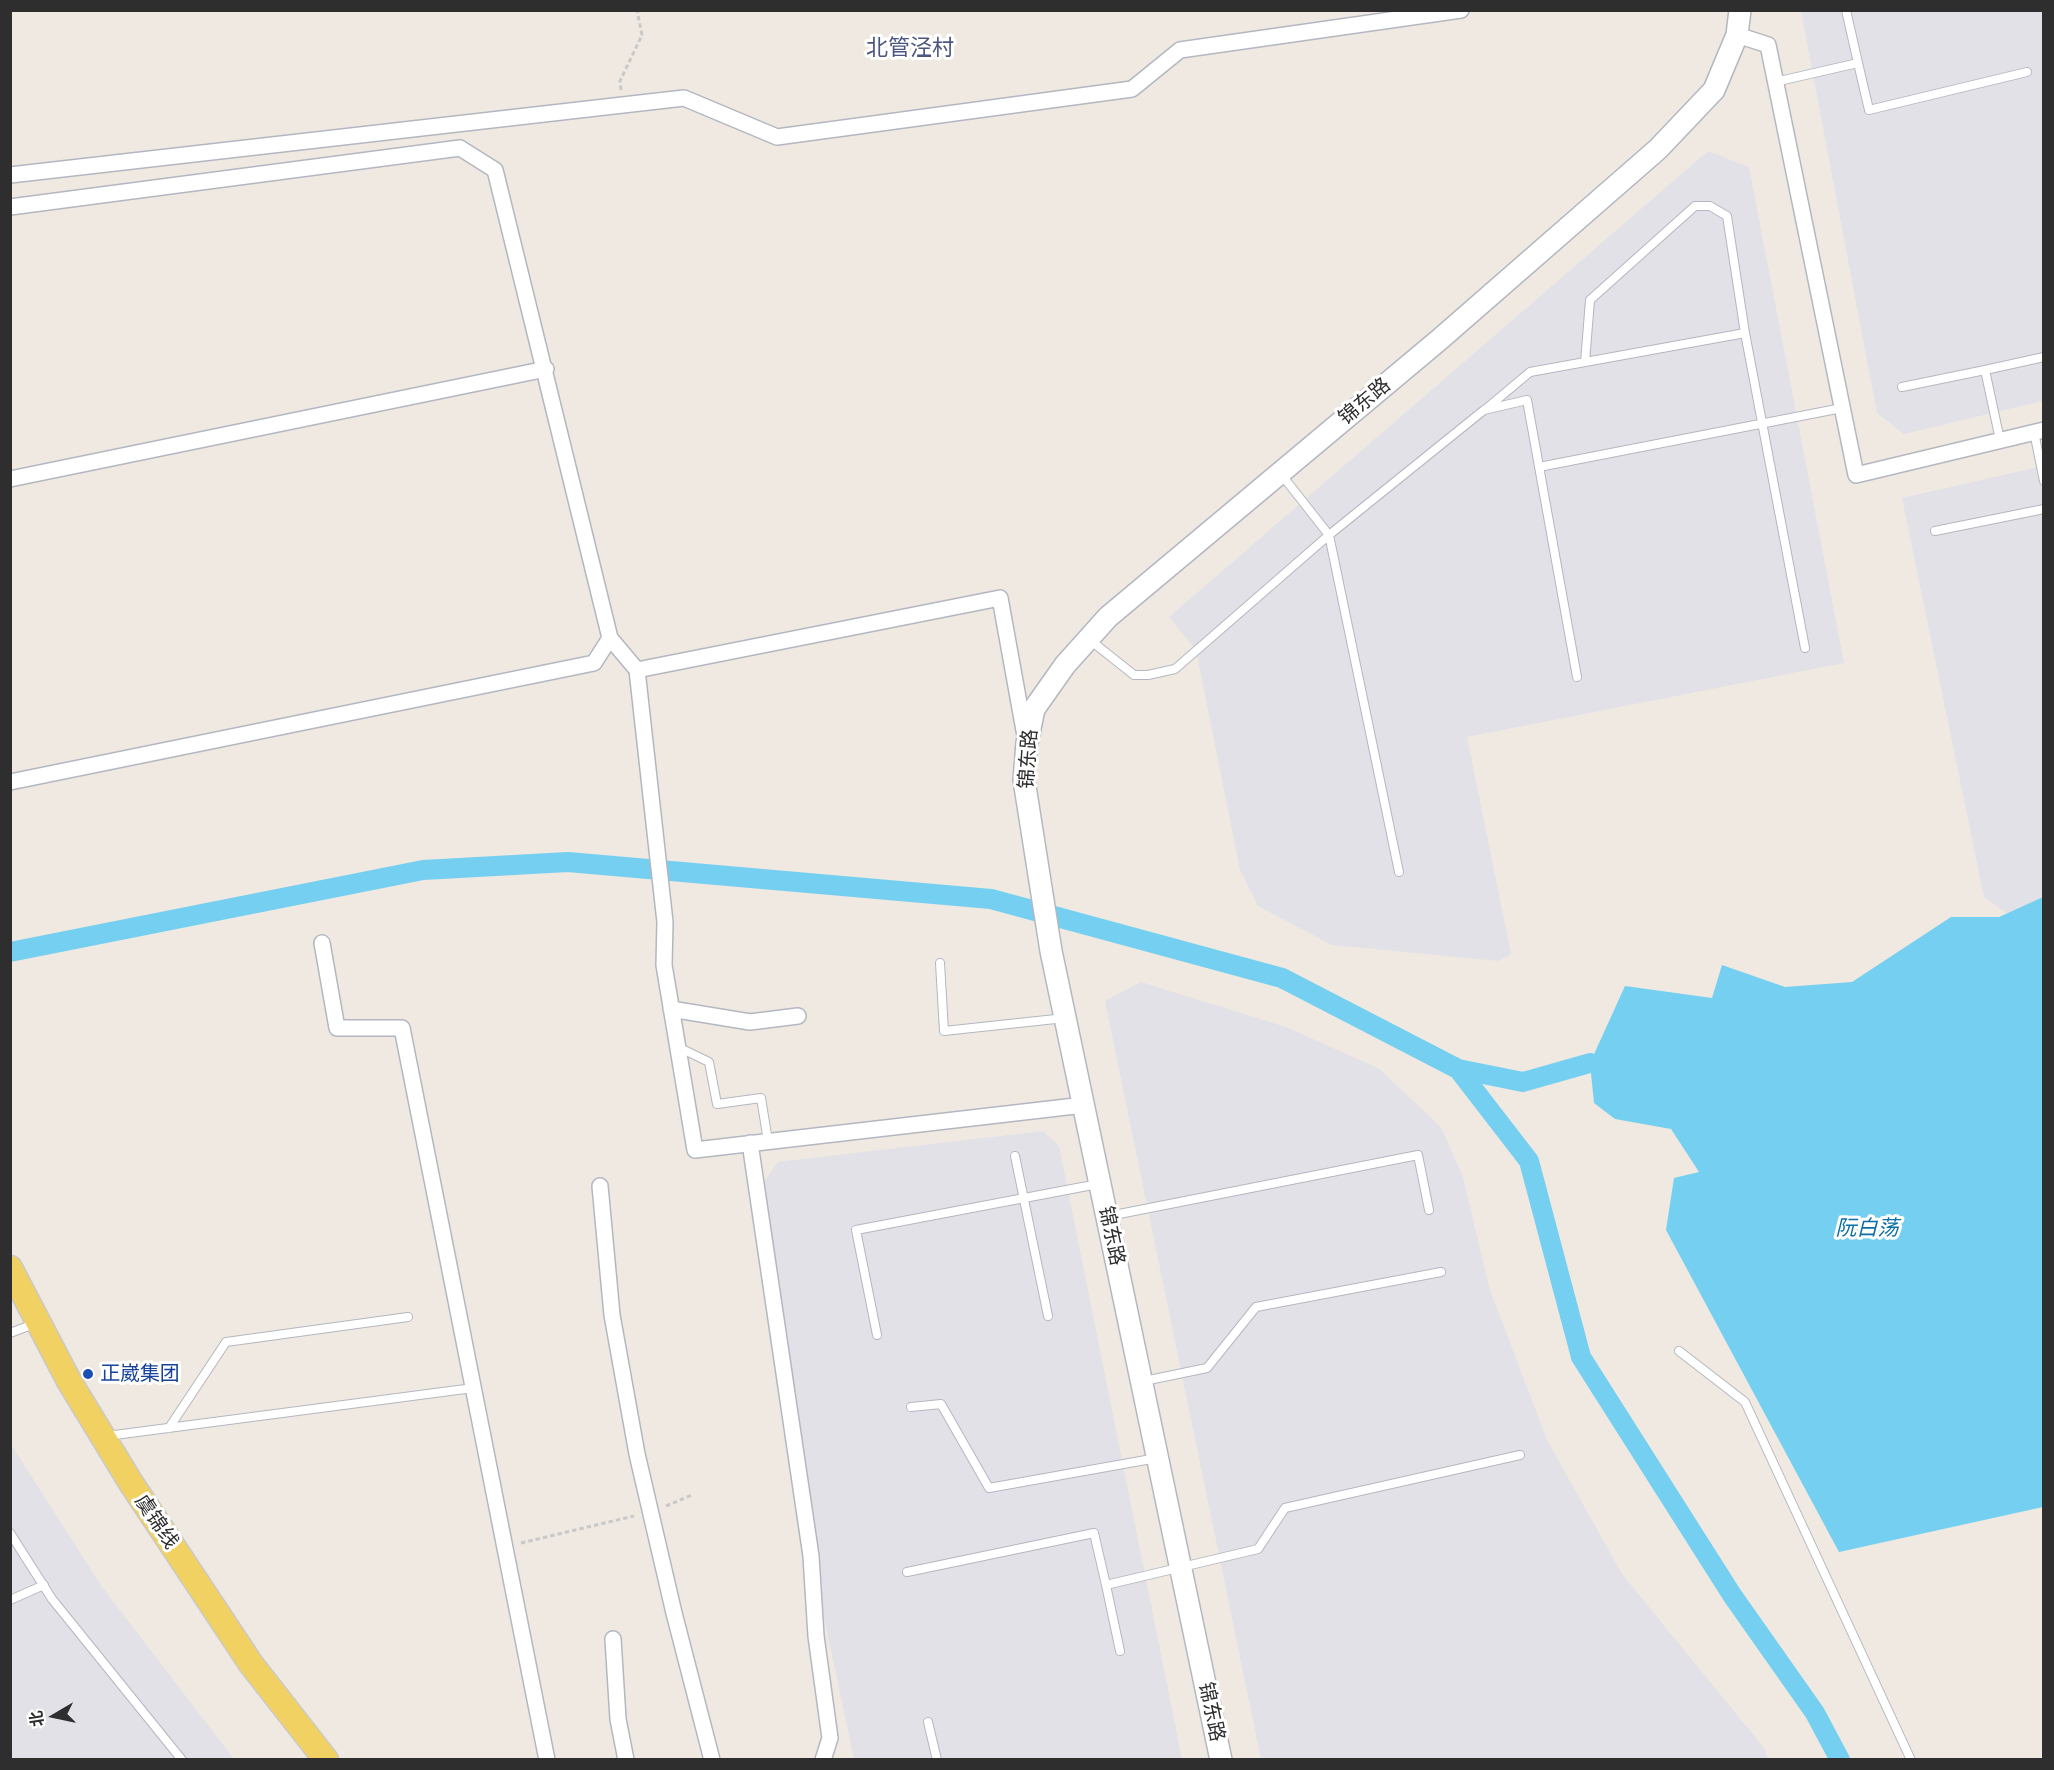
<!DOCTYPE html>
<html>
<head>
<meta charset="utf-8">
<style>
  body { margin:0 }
  #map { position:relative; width:2054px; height:1770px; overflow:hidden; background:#efe9e1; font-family:Manrope,"Noto Sans SC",sans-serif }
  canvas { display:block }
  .frame { position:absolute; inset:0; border:12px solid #2e2e2e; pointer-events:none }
  .north { position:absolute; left:24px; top:1686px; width:60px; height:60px; -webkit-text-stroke:4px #fff; paint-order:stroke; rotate:261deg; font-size:16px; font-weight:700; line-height:24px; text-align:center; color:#2e2e2e }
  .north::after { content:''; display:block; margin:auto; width:21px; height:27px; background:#2e2e2e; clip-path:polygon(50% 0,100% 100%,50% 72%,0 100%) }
</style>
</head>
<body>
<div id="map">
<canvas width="2054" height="1770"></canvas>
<div class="frame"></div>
<div class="north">北</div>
</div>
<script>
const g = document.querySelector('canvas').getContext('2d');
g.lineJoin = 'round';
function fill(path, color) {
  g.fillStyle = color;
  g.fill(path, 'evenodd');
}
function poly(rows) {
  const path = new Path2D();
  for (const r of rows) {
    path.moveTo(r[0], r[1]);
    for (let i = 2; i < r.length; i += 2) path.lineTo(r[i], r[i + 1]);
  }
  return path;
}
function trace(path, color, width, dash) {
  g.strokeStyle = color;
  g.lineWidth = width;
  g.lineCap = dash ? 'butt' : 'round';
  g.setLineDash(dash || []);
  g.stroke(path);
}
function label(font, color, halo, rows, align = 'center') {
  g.font = font + ' Manrope,"Noto Sans SC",sans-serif';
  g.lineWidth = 6;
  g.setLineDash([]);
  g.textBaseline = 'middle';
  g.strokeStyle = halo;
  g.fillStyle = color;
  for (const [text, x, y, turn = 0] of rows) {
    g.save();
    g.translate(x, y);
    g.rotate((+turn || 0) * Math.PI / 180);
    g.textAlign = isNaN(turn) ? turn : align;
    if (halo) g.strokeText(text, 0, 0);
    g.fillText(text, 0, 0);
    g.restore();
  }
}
fill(poly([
  [1801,11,2043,11,2043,401,1904,434,1877,413],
  [1708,151,1749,167,1844,663,1467,737,1511,954,1499,961,1332,945,1258,906,1240,870,1196,650,1169,617],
  [2043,466,2043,897,2007,913,1984,897,1902,498],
  [1141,982,1286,1027,1378,1068,1441,1127,1463,1177,1489,1287,1547,1440,1622,1574,1765,1749,1768,1759,1261,1759,1105,1001],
  [1043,1131,1059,1146,1182,1759,854,1759,811,1556,758,1191,778,1162],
  [10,1443,102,1587,234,1759,11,1759]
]), '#e3e1e8');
fill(poly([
  [2043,897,2043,1507,1839,1552,1666,1230,1674,1178,1699,1172,1671,1129,1615,1119,1594,1103,1590,1063,1625,986,1712,998,1722,965,1785,987,1852,982,1951,917,1999,917]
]), '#75cff0');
trace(poly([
  [10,952,423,870,568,862,991,899,1282,978,1458,1069,1529,1161,1581,1357,1732,1595,1815,1713,1840,1760],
  [1458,1069,1523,1082,1590,1063]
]), '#75cff0', 20);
const service = poly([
  [1846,10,1858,63],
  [1775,82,1858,63,1869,110,2027,72],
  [1585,362,1590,300,1695,206,1710,206,1727,216,1745,333],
  [1902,387,1985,370],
  [1487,408,1530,372,1745,333,1805,648],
  [2034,432,2044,481],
  [2000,440,1985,370,2044,357],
  [1539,467,1842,408],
  [1281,474,1329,535,1399,872],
  [1935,531,2044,509],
  [1090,640,1134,675,1148,675,1175,669,1329,535,1484,410,1527,400,1577,677],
  [940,963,944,1031,1065,1018],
  [678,1047,709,1062,717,1104,761,1098,768,1141],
  [1015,1156,1048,1316],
  [1109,1216,1418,1155,1429,1210],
  [10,1333,34,1324],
  [877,1335,856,1230,1098,1184],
  [1679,1351,1745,1402,1911,1760],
  [1144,1381,1207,1368,1256,1307,1441,1272],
  [911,1407,941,1404,989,1488,1157,1458],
  [169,1428,226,1342,408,1317],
  [107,1436,473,1388],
  [10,1533,52,1599,182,1760],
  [907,1572,1094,1533,1106,1585],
  [10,1600,44,1585],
  [1120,1651,1106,1585,1258,1549,1285,1508,1520,1455],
  [928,1722,937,1760]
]);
const minor = poly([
  [1737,35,1768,45,1856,475,2044,430],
  [10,175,684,98,777,137,1132,89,1180,50,1461,10],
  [10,207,460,148,495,170,610,638,594,663,10,782],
  [10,479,546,369],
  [610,638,637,670,1000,598,1025,736],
  [637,670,665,922,664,965,695,1150,1084,1105],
  [322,943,337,1028,402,1028,547,1760],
  [671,1009,750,1022,798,1016],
  [750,1143,811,1556,816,1636,830,1738,823,1760],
  [600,1186,612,1315,637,1454,674,1613,712,1760],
  [613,1639,618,1719,626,1760]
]);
const secondary = poly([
  [1221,1760,1051,951,1024,780,1027,743,1034,709,1065,665,1108,617,1439,340,1658,149,1714,90,1737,35,1740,10]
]);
const primary = poly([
  [10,1268,69,1381,131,1483,251,1664,326,1760]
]);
trace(service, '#b4b7c1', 10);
trace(minor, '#b4b7c1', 18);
trace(secondary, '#b4b7c1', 24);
trace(primary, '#c9c9c9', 27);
trace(poly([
  [621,90,620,81,642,35,637,10],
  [666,1506,692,1495],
  [521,1543,634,1516]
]), '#c9c9c9', 3, [4.5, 3]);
trace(service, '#fff', 8);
trace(minor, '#fff', 15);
trace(secondary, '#fff', 21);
trace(primary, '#f2d163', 24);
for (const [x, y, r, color] of [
  [88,1374,6,"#1a4fb4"]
]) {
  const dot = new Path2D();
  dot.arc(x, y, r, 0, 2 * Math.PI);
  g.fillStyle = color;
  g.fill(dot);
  trace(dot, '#fff', 2);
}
label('20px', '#2e2e2e', '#fff', [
  ["锦东路",1365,402,-40],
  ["锦东路",1029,759,-86],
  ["锦东路",1111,1236,78],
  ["虞锦线",156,1522,56],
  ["锦东路",1211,1712,78]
]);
label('20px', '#164399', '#fff', [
  ["正崴集团",100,1374]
], 'left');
label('italic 21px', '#0d6fa3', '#fff', [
  ["阮白荡",1867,1229]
]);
label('22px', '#4d5680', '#fff', [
  ["北管泾村",910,49]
]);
</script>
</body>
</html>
